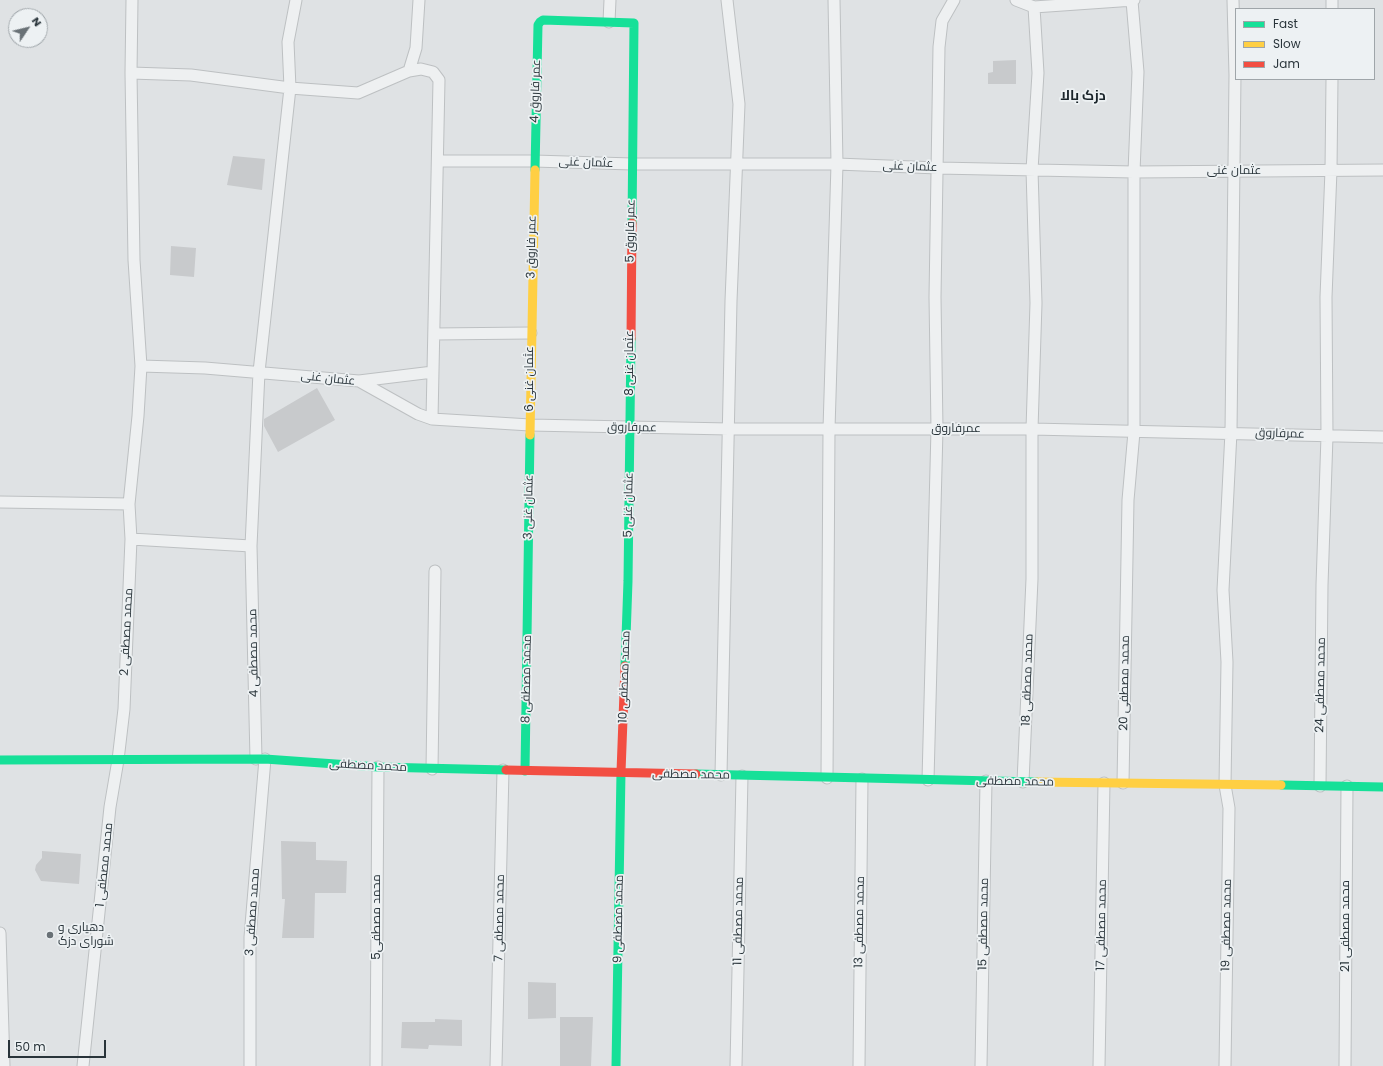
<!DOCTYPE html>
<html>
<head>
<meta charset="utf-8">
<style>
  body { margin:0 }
  #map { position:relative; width:1383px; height:1066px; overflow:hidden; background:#dfe2e4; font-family:Poppins,sans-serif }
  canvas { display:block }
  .legend { position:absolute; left:1235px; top:8px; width:140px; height:72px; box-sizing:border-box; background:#edf1f3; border:1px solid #9fa5a9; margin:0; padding:5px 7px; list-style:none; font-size:12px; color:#29343a }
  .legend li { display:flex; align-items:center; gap:8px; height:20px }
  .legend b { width:20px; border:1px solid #9fa5a9 }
  .north { position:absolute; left:8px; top:8px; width:40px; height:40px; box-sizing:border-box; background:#edf1f3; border:1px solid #9fa5a9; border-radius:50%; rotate:55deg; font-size:11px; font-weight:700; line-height:16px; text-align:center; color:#29343a }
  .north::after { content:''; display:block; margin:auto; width:14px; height:18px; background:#697176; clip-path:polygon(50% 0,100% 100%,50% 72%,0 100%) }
  .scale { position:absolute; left:8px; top:1040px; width:98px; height:18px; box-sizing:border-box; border:2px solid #29343a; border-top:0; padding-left:5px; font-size:12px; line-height:14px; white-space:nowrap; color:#29343a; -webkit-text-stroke:3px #edf1f3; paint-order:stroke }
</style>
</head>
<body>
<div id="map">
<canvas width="1383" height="1066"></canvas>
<ul class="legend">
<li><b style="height:5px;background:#16e098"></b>Fast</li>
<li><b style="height:5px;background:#ffcf43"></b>Slow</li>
<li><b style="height:5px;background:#f24e42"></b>Jam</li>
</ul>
<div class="north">N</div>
<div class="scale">50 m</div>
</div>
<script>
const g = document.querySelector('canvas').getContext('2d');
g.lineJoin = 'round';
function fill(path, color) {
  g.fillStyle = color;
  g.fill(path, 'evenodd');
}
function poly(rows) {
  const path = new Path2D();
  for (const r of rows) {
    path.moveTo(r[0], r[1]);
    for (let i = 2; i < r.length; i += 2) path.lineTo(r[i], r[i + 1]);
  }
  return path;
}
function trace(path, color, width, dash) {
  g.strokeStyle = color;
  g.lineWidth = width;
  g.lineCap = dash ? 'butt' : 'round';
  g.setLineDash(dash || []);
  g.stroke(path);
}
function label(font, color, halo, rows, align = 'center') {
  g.font = font + ' Poppins,Cairo,sans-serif';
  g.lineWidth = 3.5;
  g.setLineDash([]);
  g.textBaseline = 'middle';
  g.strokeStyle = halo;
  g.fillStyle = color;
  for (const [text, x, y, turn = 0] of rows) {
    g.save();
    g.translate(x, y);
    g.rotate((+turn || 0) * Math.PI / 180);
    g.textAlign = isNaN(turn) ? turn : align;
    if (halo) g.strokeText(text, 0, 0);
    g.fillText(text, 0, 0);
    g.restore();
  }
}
fill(poly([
  [1016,60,1016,84,988,84,988,73,993,72,993,61],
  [233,156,265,159,262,190,227,185],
  [171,246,196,248,194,277,170,275],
  [317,388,335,420,278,452,264,426,264,419],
  [281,841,316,842,316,860,347,861,346,893,315,893,314,938,282,938,285,899,282,899],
  [42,851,81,854,79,884,41,881,35,870,36,865,42,858],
  [528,982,556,983,556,1018,528,1019],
  [560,1017,593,1017,591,1066,560,1066],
  [435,1019,462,1020,462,1046,429,1045,428,1049,401,1048,402,1022,435,1022]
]), '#c8cacc');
const street = poly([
  [1016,0,1034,7,1134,0],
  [1332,9,1332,0],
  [609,22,610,0],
  [409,71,416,48,419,0],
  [131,73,191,75,290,88,358,93,409,71,421,69,433,72,439,80,432,419],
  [438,161,534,161,632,164,837,164,938,168,1134,172,1383,170],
  [434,334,531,333],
  [141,366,205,368,359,381,418,414,432,419,530,425,729,429,1032,429,1383,437],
  [359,381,433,372],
  [0,502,129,504],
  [131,539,251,546],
  [256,759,251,546,259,372,290,88,288,42,296,0],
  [432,769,435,571],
  [721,775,731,301,739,104,727,0],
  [827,778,829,429,837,164,834,0],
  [928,780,937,429,935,297,939,47,942,21,954,0],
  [1023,782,1032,579,1032,429,1036,303,1032,170,1038,73,1034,7],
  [1123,783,1128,500,1134,432,1134,172,1138,72,1132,1],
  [1320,786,1322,585,1327,436,1326,297,1331,170,1332,79],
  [0,933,4,1066],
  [83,1066,110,807,118,760,124,709,131,539,129,504,138,416,141,366,134,260,131,73,132,0],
  [250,1066,250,937,265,759],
  [376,1066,378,767],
  [496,1066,503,770],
  [736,1066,742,776],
  [859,1066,862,779],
  [981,1066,986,781],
  [1099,1066,1104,783],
  [1225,1066,1229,808,1225,785,1227,662,1223,590,1231,432,1235,75,1233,0],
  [1345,1066,1347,786]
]);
trace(street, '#bdc0c2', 13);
trace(street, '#eef0f1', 11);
trace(poly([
  [535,170,538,25,540,22,543,20,634,23,632,223],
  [625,666,628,581,631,339],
  [0,760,265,759,378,767,506,770],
  [525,771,530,435],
  [696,774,1036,782],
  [1281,785,1383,787],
  [616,1066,621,772]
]), '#16e098', 9);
trace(poly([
  [530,435,535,170],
  [1036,782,1281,785]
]), '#ffcf43', 9);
trace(poly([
  [631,339,632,223],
  [506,770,696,774],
  [621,772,625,666]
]), '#f24e42', 9);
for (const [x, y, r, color] of [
  [50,935,4,"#697176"]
]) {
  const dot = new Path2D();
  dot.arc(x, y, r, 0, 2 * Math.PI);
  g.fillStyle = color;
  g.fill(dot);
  trace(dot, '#edf1f3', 1.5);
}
label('12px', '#29343a', '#edf1f3', [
  ["عمر فاروق 4",536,91,-88],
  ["عثمان غنی",586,163,2],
  ["عثمان غنی",910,167,2],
  ["عثمان غنی",1234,171],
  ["عمر فاروق 5",631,231,-89],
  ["عمر فاروق 3",532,247,-89],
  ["عثمان غنی 8",630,363,-90],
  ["عثمان غنی",328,379,6],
  ["عثمان غنی 6",530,379,-90],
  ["عمرفاروق",632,428,1],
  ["عمرفاروق",956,429],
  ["عمرفاروق",1280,434,2],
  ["عثمان غنی 5",629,505,-89],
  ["عثمان غنی 3",529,507,-89],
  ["محمد مصطفی 2",127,632,-87],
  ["محمد مصطفی 4",254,653,-91],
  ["محمد مصطفی 10",625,677,-88],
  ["محمد مصطفی 8",527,679,-89],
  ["محمد مصطفی 18",1028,680,-88],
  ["محمد مصطفی 20",1125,683,-89],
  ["محمد مصطفی 24",1321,685,-89],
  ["محمد مصطفی",368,766,3],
  ["محمد مصطفی",691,775,1],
  ["محمد مصطفی",1015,782,1],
  ["محمد مصطفی 1",105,865,-84],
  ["محمد مصطفی 3",253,912,-86],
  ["محمد مصطفی5",377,917,-90],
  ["محمد مصطفی 7",500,918,-89],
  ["محمد مصطفی 9",619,919,-89],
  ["محمد مصطفی 11",739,921,-89],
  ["محمد مصطفی 13",860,922,-89],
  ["محمد مصطفی 15",984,924,-89],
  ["محمد مصطفی 17",1102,925,-89],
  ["محمد مصطفی 19",1227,925,-89],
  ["محمد مصطفی 21",1346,926,-90]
]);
label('12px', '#29343a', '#edf1f3', [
  ["دهیاری و",58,928],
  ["شورای دزک",58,942]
], 'left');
label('bold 14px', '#1b252b', '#edf1f3', [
  ["دزک بالا",1083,96]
]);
</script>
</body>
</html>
